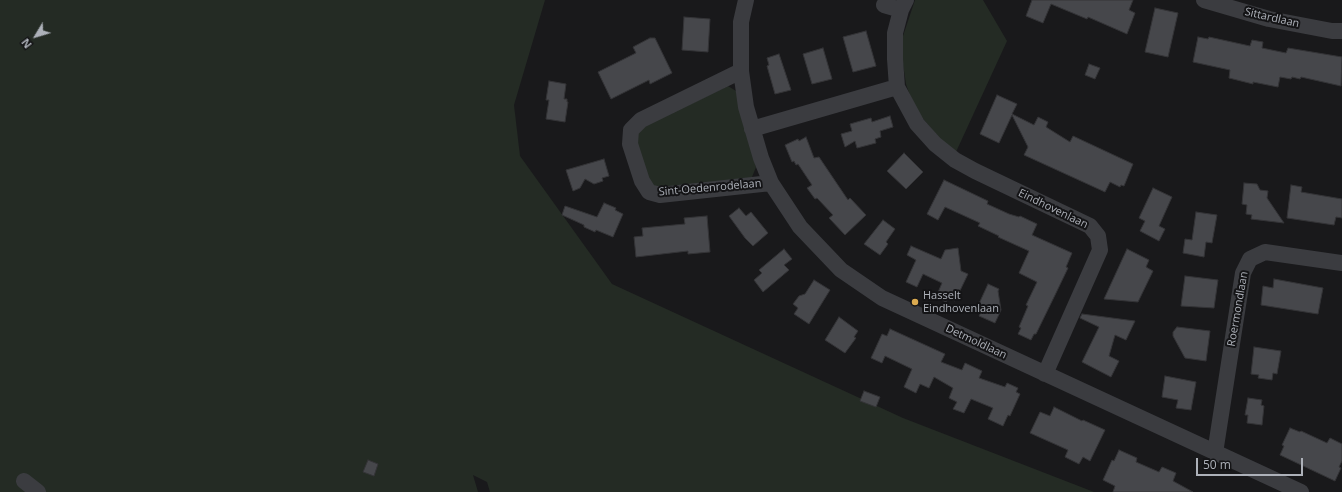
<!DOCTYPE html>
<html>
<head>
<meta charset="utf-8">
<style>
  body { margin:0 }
  #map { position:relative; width:1342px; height:492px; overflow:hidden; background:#19191b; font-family:"Open Sans",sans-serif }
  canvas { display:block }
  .north { position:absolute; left:16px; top:16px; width:40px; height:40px; -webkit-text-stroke:3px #141416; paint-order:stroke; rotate:232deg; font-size:11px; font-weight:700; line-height:16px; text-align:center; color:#adb1b9 }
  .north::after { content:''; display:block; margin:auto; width:14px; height:18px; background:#adb1b9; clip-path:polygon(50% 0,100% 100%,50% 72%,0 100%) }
  .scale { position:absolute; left:1196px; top:458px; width:107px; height:18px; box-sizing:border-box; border:2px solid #adb1b9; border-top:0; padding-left:5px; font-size:12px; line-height:14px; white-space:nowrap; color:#adb1b9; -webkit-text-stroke:3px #141416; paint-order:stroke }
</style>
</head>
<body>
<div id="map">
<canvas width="1342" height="492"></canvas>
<div class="north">N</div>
<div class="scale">50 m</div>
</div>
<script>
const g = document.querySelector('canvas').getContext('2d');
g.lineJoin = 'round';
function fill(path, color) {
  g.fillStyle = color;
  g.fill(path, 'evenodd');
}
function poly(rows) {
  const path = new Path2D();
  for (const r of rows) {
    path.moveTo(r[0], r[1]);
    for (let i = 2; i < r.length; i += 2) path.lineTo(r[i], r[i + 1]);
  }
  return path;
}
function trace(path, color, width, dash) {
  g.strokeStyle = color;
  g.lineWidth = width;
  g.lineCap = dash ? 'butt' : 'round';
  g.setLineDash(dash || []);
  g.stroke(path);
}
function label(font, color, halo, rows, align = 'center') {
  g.font = font + ' "Open Sans",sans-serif';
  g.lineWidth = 4;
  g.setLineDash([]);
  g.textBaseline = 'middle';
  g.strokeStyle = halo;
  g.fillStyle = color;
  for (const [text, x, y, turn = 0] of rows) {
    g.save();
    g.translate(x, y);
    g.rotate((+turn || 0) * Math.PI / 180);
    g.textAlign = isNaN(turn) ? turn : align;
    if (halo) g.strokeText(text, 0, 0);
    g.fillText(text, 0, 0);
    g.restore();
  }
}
fill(poly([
  [0,0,545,0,514,105,520,156,612,284,903,418,1094,492,490,492,487,482,473,475,478,492,0,492],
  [915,0,983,0,1007,41,956,152,940,139,919,114,912,102,906,84,903,64,903,36],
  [728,86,736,91,756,167,752,177,747,180,661,189,652,187,634,141,636,130]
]), '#242b24');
const building = poly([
  [1032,0,1133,0,1129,10,1135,13,1127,34,1088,17,1087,19,1051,4,1043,23,1026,16,1032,0],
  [1155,8,1178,13,1168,57,1145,52,1155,8],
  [684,17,710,19,708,52,682,50,684,17],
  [866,31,876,66,853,72,843,37,866,31],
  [1198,37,1208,39,1209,37,1250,46,1252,40,1263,42,1262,48,1286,53,1288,48,1342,57,1341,86,1301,77,1300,79,1292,77,1291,79,1280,77,1278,87,1253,82,1253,84,1229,78,1230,70,1193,62,1198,37],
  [650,38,655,38,672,73,650,84,649,80,611,99,598,72,636,53,633,47,650,38],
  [823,48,832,79,812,84,803,54,823,48],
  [779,54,791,90,775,94,767,66,769,65,767,58,779,54],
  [1089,64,1100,68,1095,79,1085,75,1089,64],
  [549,81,566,84,564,99,567,99,567,102,568,102,565,122,546,119,549,100,546,100,549,81],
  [997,95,1017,104,1012,114,1034,125,1038,117,1048,122,1046,127,1070,142,1073,136,1133,164,1124,186,1121,185,1120,187,1110,182,1105,192,1024,155,1028,147,1012,115,999,143,980,134,997,95],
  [890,116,893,127,880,131,881,137,875,139,876,143,857,148,855,141,845,147,841,134,852,131,850,124,871,118,872,122,890,116],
  [806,137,814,158,819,157,848,200,850,198,866,215,845,235,829,218,833,215,817,198,815,199,807,188,812,185,798,164,796,165,794,161,792,162,785,145,798,139,799,141,806,137],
  [904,153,923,172,906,189,887,171,904,153],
  [604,159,609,176,602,178,603,181,594,184,585,179,580,188,573,191,566,170,604,159],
  [944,180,988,201,987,204,1009,214,1019,217,1020,216,1037,224,1032,235,1072,253,1066,267,1068,268,1056,293,1036,334,1034,334,1031,340,1018,334,1021,328,1019,327,1028,306,1026,305,1037,282,1019,273,1029,251,998,237,999,236,978,226,980,223,945,207,938,220,927,214,944,180],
  [1244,183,1257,184,1260,190,1268,191,1267,198,1284,223,1251,219,1252,215,1246,214,1247,205,1242,204,1244,183],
  [1291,185,1302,187,1301,192,1342,199,1342,218,1336,217,1334,225,1287,218,1291,185],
  [1153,188,1172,197,1159,226,1165,229,1159,241,1140,231,1145,221,1139,218,1153,188],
  [604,203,616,208,615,210,623,214,613,237,596,230,595,232,584,227,584,225,562,215,565,206,597,217,604,203],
  [739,208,746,216,751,212,768,233,753,246,745,238,729,216,739,208],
  [1196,212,1217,215,1212,243,1206,242,1204,257,1183,253,1185,239,1192,240,1196,212],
  [707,216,710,252,688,254,688,251,636,257,634,237,643,236,642,228,685,224,684,218,707,216],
  [883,220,895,229,886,242,888,244,880,255,864,244,883,220],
  [911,246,941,259,945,250,958,248,961,271,968,274,955,301,948,298,946,302,936,297,942,283,923,274,917,287,906,282,916,260,907,255,911,246],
  [784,249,792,259,784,265,789,270,763,292,754,280,762,273,759,270,784,249],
  [1127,249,1149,260,1146,267,1153,271,1138,302,1104,299,1127,249],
  [1185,276,1218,280,1214,308,1181,306,1185,276],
  [1274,279,1323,288,1318,314,1261,305,1263,286,1273,288,1274,279],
  [814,280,830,290,809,324,794,314,798,308,793,304,799,296,805,294,814,280],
  [988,284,999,289,998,291,1001,310,995,323,979,316,982,310,977,308,988,284],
  [1082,314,1135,321,1126,340,1115,335,1109,356,1119,361,1111,377,1082,362,1099,327,1080,318,1082,314],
  [839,317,858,331,854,337,856,338,845,353,825,340,839,317],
  [1177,327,1210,331,1206,361,1185,358,1173,336,1173,332,1177,327],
  [890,329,945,354,941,362,962,370,965,363,982,371,979,378,1005,387,1007,383,1018,388,1016,392,1020,394,1010,416,1008,415,1003,426,988,419,993,408,971,399,964,413,953,409,957,402,949,398,953,388,934,377,929,388,920,384,916,393,904,387,912,369,885,356,882,363,871,358,882,334,887,336,890,329],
  [1254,347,1281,351,1277,374,1273,373,1272,380,1258,378,1259,375,1251,374,1254,347],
  [1165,376,1196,382,1191,410,1176,408,1178,400,1162,397,1165,376],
  [864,391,880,397,876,407,860,401,864,391],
  [1248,398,1262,400,1261,405,1264,406,1262,425,1247,423,1248,415,1245,415,1248,398],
  [1054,407,1082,421,1083,420,1105,430,1090,461,1083,457,1079,464,1065,457,1068,450,1030,433,1040,412,1050,416,1054,407],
  [1290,428,1300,432,1301,431,1327,443,1330,438,1342,444,1342,461,1339,467,1341,468,1335,481,1280,455,1284,446,1282,445,1290,428],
  [1119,450,1137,458,1136,462,1159,472,1162,467,1176,473,1173,481,1193,492,1113,492,1115,486,1103,480,1112,460,1114,461,1119,450],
  [368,460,378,464,374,476,363,472,368,460]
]);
fill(building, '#46474b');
trace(building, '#343437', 1);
trace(poly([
  [746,0,741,22,741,71,746,107,761,158,771,183,800,227,841,270,882,298,1301,492],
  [906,0,901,10,895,33,895,59,897,87,917,124,935,144,955,160,975,171,1090,226,1098,236,1100,250,1045,374],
  [1204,0,1269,19,1332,31,1342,31],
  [884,5,901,10],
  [741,71,641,120,631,130,630,144,642,181,649,192,660,195,771,183],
  [752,129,897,87],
  [1215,453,1243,273,1250,259,1265,252,1342,263],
  [24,481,38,492]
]), '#3b3c40', 16);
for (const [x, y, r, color] of [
  [915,302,4,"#dcab50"]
]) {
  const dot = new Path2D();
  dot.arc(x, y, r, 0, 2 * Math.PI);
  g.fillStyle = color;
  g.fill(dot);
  trace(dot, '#141416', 1.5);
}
label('11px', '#adb1b9', '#141416', [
  ["Sittardlaan",1272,18,13],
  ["Sint-Oedenrodelaan",710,188,-5],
  ["Eindhovenlaan",1053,209,26],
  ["Roermondlaan",1238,309,-80],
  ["Detmoldlaan",976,342,25]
]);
label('11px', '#adb1b9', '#141416', [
  ["Hasselt",923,296],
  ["Eindhovenlaan",923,309]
], 'left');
</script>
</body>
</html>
